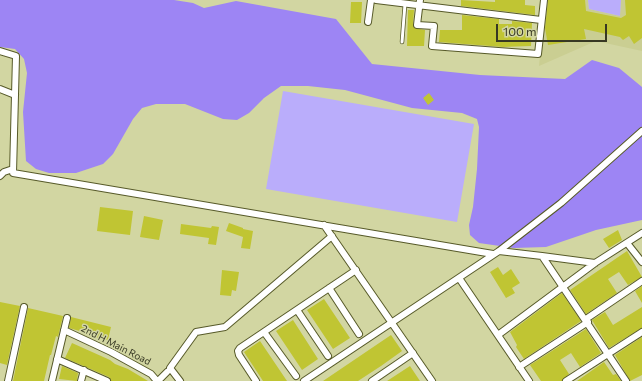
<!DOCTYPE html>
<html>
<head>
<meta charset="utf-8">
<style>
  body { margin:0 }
  #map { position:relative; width:642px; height:381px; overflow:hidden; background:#d2d6a2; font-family:Commissioner,sans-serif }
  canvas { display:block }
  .scale { position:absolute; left:496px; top:24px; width:111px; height:18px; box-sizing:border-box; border:2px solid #373823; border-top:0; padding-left:5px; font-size:12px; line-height:14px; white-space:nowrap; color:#373823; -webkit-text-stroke:3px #d2d6a2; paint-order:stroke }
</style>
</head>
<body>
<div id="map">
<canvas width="642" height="381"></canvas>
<div class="scale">100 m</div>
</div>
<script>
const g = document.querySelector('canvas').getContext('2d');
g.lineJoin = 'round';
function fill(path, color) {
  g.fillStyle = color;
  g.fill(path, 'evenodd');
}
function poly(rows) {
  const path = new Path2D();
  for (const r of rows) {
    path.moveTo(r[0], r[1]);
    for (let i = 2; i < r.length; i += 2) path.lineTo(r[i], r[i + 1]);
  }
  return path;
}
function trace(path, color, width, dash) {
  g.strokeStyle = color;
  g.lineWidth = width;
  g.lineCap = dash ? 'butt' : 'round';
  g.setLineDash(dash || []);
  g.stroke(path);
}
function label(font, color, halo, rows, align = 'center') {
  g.font = font + ' Commissioner,sans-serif';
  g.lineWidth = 3;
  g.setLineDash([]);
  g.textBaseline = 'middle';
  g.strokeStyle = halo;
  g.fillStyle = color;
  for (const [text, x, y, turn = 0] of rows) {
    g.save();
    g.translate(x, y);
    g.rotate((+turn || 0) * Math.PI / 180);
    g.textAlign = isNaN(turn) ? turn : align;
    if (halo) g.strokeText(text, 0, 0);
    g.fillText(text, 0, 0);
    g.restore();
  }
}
fill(poly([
  [545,0,588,0,589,9,620,16,621,0,642,0,642,51,596,41,539,66]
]), '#cace92');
fill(poly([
  [588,0,621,0,620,16,589,9],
  [283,91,474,124,457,222,266,189]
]), '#baadfb');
fill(poly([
  [0,0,174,0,193,3,204,8,236,1,336,19,372,64,480,75,565,79,592,60,619,68,642,87,642,220,596,230,546,247,514,248,479,243,470,235,469,225,473,207,477,169,479,127,477,119,462,113,412,108,345,90,308,86,281,86,264,98,249,113,237,120,223,119,185,104,156,104,142,108,133,119,113,154,103,164,76,173,49,173,36,169,26,161,23,112,27,73,24,59,15,49,0,47]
]), '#9d85f4');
fill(poly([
  [461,0,495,2,495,0,525,0,525,5,535,6,535,15,461,6],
  [548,0,585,0,586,11,621,18,626,15,625,0,642,0,642,38,634,44,629,36,623,40,620,37,584,29,586,39,548,45,545,28],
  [351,2,362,2,361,23,350,23],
  [408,10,414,10,413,24,414,28,425,30,424,46,407,46],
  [462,15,499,19,499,24,512,24,512,21,532,23,531,46,503,47,439,42,440,30,462,30],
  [429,93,434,100,428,105,423,98],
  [100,207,133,211,130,235,97,231],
  [144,216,163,220,159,240,140,237],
  [229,223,243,228,243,229,253,231,250,249,241,248,243,237,226,231],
  [181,224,211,228,212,226,219,227,216,245,208,244,209,238,180,234],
  [618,230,622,240,609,248,603,239],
  [627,251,642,277,628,285,619,272,608,279,617,293,586,314,570,290],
  [498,267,503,275,511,269,520,283,512,288,515,293,506,298,490,272],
  [222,270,239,272,236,291,232,290,231,296,220,295],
  [642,286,642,303,635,291],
  [562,293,581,321,524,359,516,347,517,345,510,332],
  [324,299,350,338,333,349,307,310],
  [0,302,20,306,7,365,0,363],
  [642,307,642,328,609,348,592,320,605,312,613,325],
  [28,308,63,316,58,337,56,336,51,355,50,355,44,381,13,381],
  [71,317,111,327,108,340,89,336,90,334,69,328],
  [293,320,318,359,302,370,276,331],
  [586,329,601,353,580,367,571,353,560,360,569,374,562,381,541,381,530,365],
  [391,335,402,351,381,366,358,381,323,381],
  [642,337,642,375,630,381,615,355],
  [260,341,287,381,263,381,244,352],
  [72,343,110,360,115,364,128,369,148,381,111,381,109,377,65,358],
  [604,362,613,375,616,374,621,381,577,381],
  [62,366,78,373,77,381,59,379],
  [410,366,420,381,387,381]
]), '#c0c533');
const lane = poly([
  [402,42,405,4]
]);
const street = poly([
  [376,0,541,20],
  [420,0,417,25,434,26,432,46,538,54,544,0],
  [368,22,371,0],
  [0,51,16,56,13,173,493,254],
  [0,89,15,95],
  [0,176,4,172,13,169],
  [324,225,432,381],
  [627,243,642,262],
  [499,251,542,256,626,381],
  [542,256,595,263],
  [459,278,529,381],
  [329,288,359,334],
  [297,310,328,356],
  [586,319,642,281],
  [64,330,111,352,151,374,157,381],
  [264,332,296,376],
  [498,335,595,263,642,233],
  [57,359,107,381],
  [519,367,588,322],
  [8,381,24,307],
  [52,381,67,318],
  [81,381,84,370],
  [158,381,167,372],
  [180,381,170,368,196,332,225,327,332,236],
  [256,381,239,355,238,351,240,348,356,270],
  [304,381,499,251,561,203,642,131],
  [372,381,413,353],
  [566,381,642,332]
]);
trace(lane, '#575a29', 4.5);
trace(street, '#575a29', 8);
trace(lane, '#fff', 3);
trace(street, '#fff', 6);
label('10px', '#373823', '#d2d6a2', [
  ["2nd H Main Road",116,345,27]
]);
</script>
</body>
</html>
